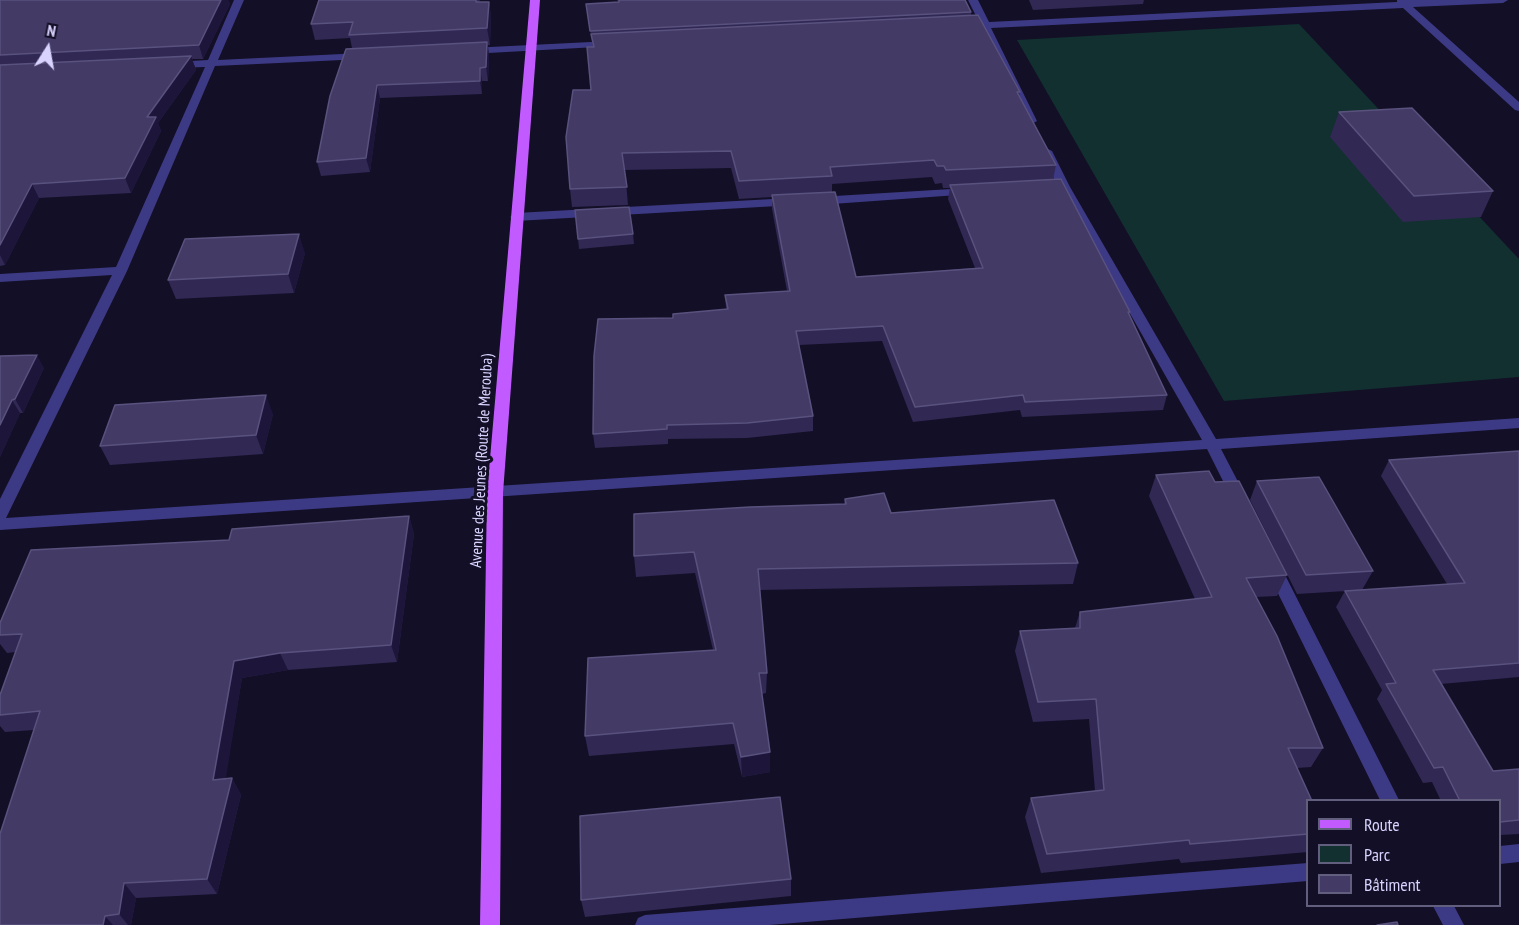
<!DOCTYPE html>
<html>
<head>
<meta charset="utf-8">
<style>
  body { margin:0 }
  #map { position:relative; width:1519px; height:925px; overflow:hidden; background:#130f26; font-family:"PT Sans Narrow",sans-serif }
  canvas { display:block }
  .legend { position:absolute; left:1306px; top:799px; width:195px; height:108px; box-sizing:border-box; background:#130f26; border:2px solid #625e7d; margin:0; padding:8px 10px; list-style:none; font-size:18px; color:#d9d4ff }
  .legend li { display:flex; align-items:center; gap:12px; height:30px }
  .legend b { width:30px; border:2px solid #625e7d }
  .north { position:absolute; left:18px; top:18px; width:60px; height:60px; -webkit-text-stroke:4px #130f26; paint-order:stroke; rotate:11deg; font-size:16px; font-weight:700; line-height:24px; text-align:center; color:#d9d4ff }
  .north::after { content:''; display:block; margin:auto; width:21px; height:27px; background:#d9d4ff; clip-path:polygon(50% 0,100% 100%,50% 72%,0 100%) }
</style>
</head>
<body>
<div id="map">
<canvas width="1519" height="925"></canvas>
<ul class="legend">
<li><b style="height:8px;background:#c25bff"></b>Route</li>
<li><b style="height:16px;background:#12302f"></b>Parc</li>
<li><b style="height:16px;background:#433a66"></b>Bâtiment</li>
</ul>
<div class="north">N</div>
</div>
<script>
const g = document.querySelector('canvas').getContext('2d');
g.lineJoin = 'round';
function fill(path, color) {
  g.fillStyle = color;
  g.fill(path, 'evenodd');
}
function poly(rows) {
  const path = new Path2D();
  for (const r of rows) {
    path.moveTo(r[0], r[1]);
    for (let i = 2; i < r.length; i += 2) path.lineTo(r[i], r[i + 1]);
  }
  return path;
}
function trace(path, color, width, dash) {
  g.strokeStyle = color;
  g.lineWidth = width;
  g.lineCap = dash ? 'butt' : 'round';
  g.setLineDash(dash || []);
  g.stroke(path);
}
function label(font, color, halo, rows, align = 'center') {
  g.font = font + ' "PT Sans Narrow",sans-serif';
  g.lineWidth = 6;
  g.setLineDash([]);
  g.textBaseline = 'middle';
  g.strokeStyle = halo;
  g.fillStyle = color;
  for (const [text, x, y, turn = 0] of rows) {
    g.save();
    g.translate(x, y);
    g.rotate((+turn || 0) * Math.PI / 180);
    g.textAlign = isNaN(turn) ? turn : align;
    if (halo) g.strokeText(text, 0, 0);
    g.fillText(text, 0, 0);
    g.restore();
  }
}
fill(poly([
  [1299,24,1519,259,1519,377,1224,401,1017,40]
]), '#12302f');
fill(poly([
  [234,0,244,0,218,60,363,53,368,56,363,59,215,66,127,271,6,518,1202,440,1058,187,1040,151,1046,148,1052,151,1070,187,1216,439,1519,418,1519,428,1221,449,1246,497,1243,501,1238,503,1233,501,1207,449,0,530,0,499,112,275,0,282,0,274,116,267,205,67,174,68,169,65,174,62,208,60,234,0],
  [968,0,978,0,989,22,1397,2,1397,0,1508,0,1503,3,1413,7,1519,102,1519,111,1515,110,1403,8,991,28,1037,121,1032,124,1027,121,982,28,965,29,960,26,965,23,979,22,968,0],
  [611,41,615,42,615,46,470,54,465,51,470,48,611,41],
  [968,188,974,192,972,194,818,205,812,201,818,197,968,188],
  [791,198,795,199,795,205,516,221,510,217,516,213,791,198],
  [1273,561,1279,563,1281,567,1399,800,1380,800,1265,567,1267,563,1273,561],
  [1519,844,1519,862,1500,864,1500,846,1519,844],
  [1308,863,1308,881,769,925,635,925,638,918,645,915,1308,863],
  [1433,906,1454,906,1464,925,1443,925,1433,906]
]), '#3d3a85');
fill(poly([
  [530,0,540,0,503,493,500,925,480,925,487,493,530,0]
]), '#c25bff');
fill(poly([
  [0,0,228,0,230,4,203,59,192,59,196,70,158,123,161,131,131,193,39,198,5,265,0,266],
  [319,0,480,0,479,2,489,2,491,17,490,45,488,45,489,55,488,81,482,81,482,94,380,98,370,172,321,176,317,162,352,48,350,38,315,40,311,24],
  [617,0,965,0,971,12,971,16,1020,92,1019,96,1056,165,1053,180,1130,312,1129,315,1167,395,1163,410,1022,417,1020,410,913,422,882,341,799,345,813,416,813,431,747,438,668,439,668,444,595,448,593,434,673,318,726,309,725,295,787,291,772,209,772,197,739,199,731,168,625,170,628,205,572,207,570,189,591,90,593,47,586,4,618,2],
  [932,177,935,184,942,183,943,188,950,188,948,199,975,268,856,277,832,192,832,184],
  [1029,0,1144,0,1143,4,1033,10],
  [1339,112,1493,191,1481,217,1403,222,1330,137],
  [633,234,634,244,579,249,578,239],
  [305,253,294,293,176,299,168,280],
  [0,356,44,368,23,413,20,413,0,457],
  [273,414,263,454,110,465,100,446],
  [1519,451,1519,677,1441,684,1493,771,1519,769,1519,834,1500,835,1500,801,1441,801,1432,782,1423,783,1377,699,1382,690,1336,607,1345,591,1447,584,1381,476,1389,460],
  [1156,475,1215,482,1287,575,1277,596,1256,597,1323,748,1311,767,1297,768,1308,801,1308,852,1181,863,1179,859,1041,873,1025,817,1031,798,1095,791,1089,719,1033,722,1015,651,1020,631,1075,628,1080,612,1195,599,1149,496],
  [1257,481,1373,571,1362,590,1297,594,1250,500],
  [845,499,891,513,1078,563,1073,584,760,590,767,673,766,693,762,694,770,752,770,772,742,777,734,744,589,756,585,736,713,650,695,573,636,577,634,556,844,504],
  [409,516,414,534,397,662,288,670,242,678,225,779,232,778,241,795,217,894,136,898,131,925,0,925,34,730,5,732,0,726,0,695,16,652,7,653,0,644,0,623,229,540],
  [791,879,791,896,585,917,581,900]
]), '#312854');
fill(poly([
  [221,0,228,0,230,4,203,59,199,45],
  [489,2,491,17,490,45,487,28],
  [487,42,489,55,488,81,486,67],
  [191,56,196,70,158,123,161,131,131,193,125,178,147,117],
  [480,68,482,81,482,94,480,81],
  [377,85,380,98,370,172,366,158],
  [32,184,39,198,5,265,0,255,0,245],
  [299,234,305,253,294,293,288,274],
  [37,355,44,368,23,413,15,399],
  [266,395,273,414,263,454,256,435],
  [12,400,20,413,0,457,0,425],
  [409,516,414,534,397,662,391,645],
  [280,653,288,670,242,678,223,797,213,780,234,661],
  [770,752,770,772,742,777,741,757],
  [232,778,241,795,217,894,207,879],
  [124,883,136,898,131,925,128,925,119,914],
  [105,916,113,925,103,925]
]), '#1d163a');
const building = poly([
  [0,0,221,0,199,45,0,55,0,0],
  [319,0,476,0,476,2,489,2,487,28,349,35,353,22,311,24,319,0],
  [619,0,965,0,971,12,590,31,586,4,619,2,619,0],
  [978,15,1020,92,1017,92,1056,165,946,170,944,166,937,166,934,160,830,167,832,176,739,181,731,151,622,153,627,187,570,189,566,137,573,90,591,90,587,47,594,47,591,34,978,15],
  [487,42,486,67,480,68,480,81,377,85,366,158,317,162,330,96,346,49,487,42],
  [191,56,147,117,156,117,125,178,32,184,0,245,0,65,191,56],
  [1412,108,1493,191,1414,196,1339,112,1412,108],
  [1061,179,1130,312,1128,312,1167,395,1025,402,1023,395,915,407,883,326,796,331,813,416,747,423,667,425,667,429,593,434,594,356,598,319,673,318,673,314,728,309,725,295,790,291,772,195,835,192,856,277,983,268,950,185,1061,179],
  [629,207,633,234,578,239,575,210,629,207],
  [299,234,288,274,168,280,185,239,299,234],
  [37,355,15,399,12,400,0,425,0,356,37,355],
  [266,395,256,435,100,446,115,405,266,395],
  [1519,451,1519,663,1433,670,1493,771,1519,769,1519,820,1500,822,1500,801,1460,801,1443,767,1434,768,1386,684,1396,683,1345,591,1465,583,1389,460,1519,451],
  [1209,471,1215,482,1239,481,1287,575,1246,578,1277,636,1323,748,1288,748,1312,801,1308,801,1308,834,1190,844,1189,840,1047,854,1031,798,1104,790,1096,699,1038,702,1020,631,1080,628,1080,612,1212,597,1156,475,1209,471],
  [1319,477,1373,571,1306,575,1257,481,1319,477],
  [884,493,891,513,1054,500,1078,563,758,569,767,673,759,673,770,752,741,757,733,723,585,736,588,658,716,650,694,552,634,556,634,514,750,507,846,504,845,499,884,493],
  [409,516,391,645,280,653,234,661,213,780,232,778,207,879,124,883,119,914,105,916,103,925,0,925,0,834,40,711,0,715,0,695,22,634,0,635,0,623,31,550,229,540,232,529,409,516],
  [780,797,791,879,581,900,580,816,780,797],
  [1397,922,1398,925,1377,925,1397,922]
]);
fill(building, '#433a66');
trace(building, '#5a527e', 1.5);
label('16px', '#d9d4ff', '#130f26', [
  ["Avenue des Jeunes (Route de Merouba)",482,461,-87]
]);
</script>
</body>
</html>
